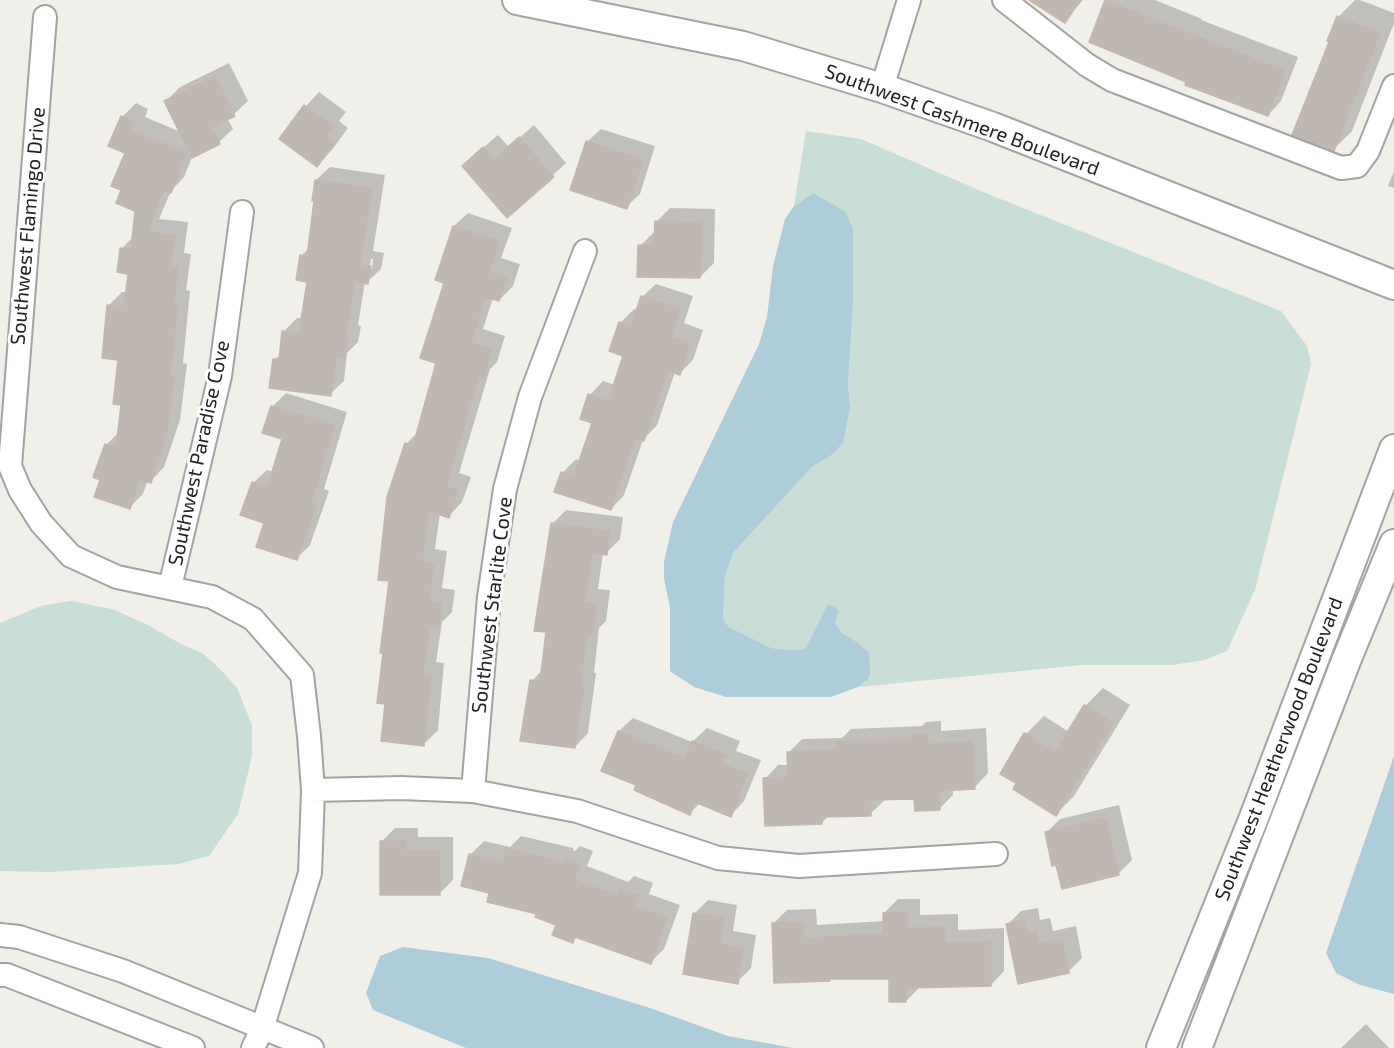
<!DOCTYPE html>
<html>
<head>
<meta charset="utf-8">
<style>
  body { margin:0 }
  canvas { display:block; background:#f1efea }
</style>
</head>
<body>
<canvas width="1394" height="1048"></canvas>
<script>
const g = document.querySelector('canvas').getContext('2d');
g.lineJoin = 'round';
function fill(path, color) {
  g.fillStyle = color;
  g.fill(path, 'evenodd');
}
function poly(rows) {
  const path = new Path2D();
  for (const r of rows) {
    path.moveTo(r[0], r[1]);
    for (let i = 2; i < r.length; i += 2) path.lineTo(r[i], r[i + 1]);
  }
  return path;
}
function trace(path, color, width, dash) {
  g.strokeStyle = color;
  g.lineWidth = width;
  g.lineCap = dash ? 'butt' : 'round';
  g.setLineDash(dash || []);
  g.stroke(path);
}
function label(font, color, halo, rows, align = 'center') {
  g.font = font + ' "Exo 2",sans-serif';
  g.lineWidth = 6;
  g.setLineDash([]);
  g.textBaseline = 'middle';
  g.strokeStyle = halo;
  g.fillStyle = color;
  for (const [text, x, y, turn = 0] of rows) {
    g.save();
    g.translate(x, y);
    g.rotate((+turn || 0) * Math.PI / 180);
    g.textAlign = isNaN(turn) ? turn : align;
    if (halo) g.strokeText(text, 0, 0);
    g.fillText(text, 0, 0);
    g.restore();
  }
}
fill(poly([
  [806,131,861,139,988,194,1281,311,1307,346,1311,364,1255,590,1227,651,1204,660,1172,665,1082,665,858,687,868,679,857,642,842,633,835,622,828,604,805,649,792,650,771,648,729,627,723,619,725,576,733,553,812,467,829,457,850,407,848,383,853,306,845,211,813,193,794,206],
  [71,601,112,609,146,624,181,644,202,653,219,668,237,688,252,725,252,756,238,814,209,856,178,864,49,872,0,871,0,623,41,606]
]), '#c8ded6');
fill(poly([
  [813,193,845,211,853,229,853,306,848,383,850,407,843,443,829,457,812,467,733,553,725,576,723,619,729,627,771,648,792,650,805,649,828,604,839,610,835,622,842,633,857,642,869,653,870,674,868,679,858,687,831,697,726,697,694,687,670,671,670,607,664,579,664,562,673,522,759,344,767,317,773,266,785,219,794,206],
  [1394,756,1394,994,1360,985,1336,973,1326,953],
  [403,947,488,958,650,1008,728,1036,793,1048,466,1048,373,1010,366,993,380,956]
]), '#aecddb');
fill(poly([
  [1037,0,1083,0,1065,21],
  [1106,0,1155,0,1202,19,1201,20,1298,57,1281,101,1268,115,1091,41],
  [1355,0,1360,0,1394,13,1394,23,1352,131,1334,149,1331,41,1338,17],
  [229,63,248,101,234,114,227,118,233,129,219,142,193,155,184,177,171,191,159,219,188,222,184,253,191,254,186,290,190,291,183,363,187,364,180,420,164,467,151,481,148,480,143,494,129,508,102,479,106,445,119,432,122,403,120,359,109,305,122,292,127,292,129,272,121,249,134,236,137,210,123,189,127,152,122,117,136,103,148,109,145,117,181,132,166,101,180,87],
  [319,92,346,112,339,121,348,128,331,151,317,165,281,138,306,106],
  [534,125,566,163,508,216,477,153,498,135,509,147],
  [601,129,655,146,640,194,626,207,587,142],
  [330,167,385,175,373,251,384,253,381,269,367,282,365,282,358,325,361,326,358,342,347,353,344,381,330,394,274,360,281,354,284,331,297,318,303,318,309,281,302,255,309,248,316,180],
  [371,259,373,259,372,269,369,269],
  [1394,171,1394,188,1388,186],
  [670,208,715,209,714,263,700,277,640,246,654,232,656,232,656,222],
  [468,213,512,228,501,258,520,264,513,286,499,300,493,298,483,329,505,336,497,362,490,369,459,473,471,477,462,502,449,516,440,513,435,549,447,551,442,588,455,590,452,612,442,622,436,662,444,663,438,730,424,744,406,444,419,431,438,362,446,282,436,279,454,226],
  [656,284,693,296,684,323,703,330,693,360,680,373,675,372,657,425,643,440,624,495,611,509,562,473,576,459,581,461,594,422,590,395,603,381,615,385,625,355,620,323,634,309,638,310,642,297],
  [286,393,347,412,324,489,329,491,310,545,296,559,266,522,253,483,267,470,274,472,284,438,272,407],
  [566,510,623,517,620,539,606,553,603,553,598,589,610,590,606,621,599,628,594,673,596,673,588,733,575,747,532,681,543,669,548,631,552,524],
  [1103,688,1130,705,1074,796,1056,814,1018,783,1026,734,1044,716,1069,732,1085,706],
  [633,718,692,742,707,728,740,741,736,751,761,760,744,801,731,815,700,803,689,814,638,784,619,731],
  [941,721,941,731,986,728,988,773,975,787,953,788,953,795,940,808,915,797,884,798,884,801,870,814,829,815,822,823,765,779,778,765,789,765,788,753,802,739,842,738,851,729,922,726,926,722],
  [1119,805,1132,860,1118,874,1046,833,1060,819],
  [395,828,418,828,418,837,453,837,453,880,439,894,382,841],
  [521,836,573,848,573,850,575,851,580,846,593,851,587,866,628,882,634,876,653,883,649,894,680,905,664,949,651,962,578,936,573,941,558,924,539,913,491,892,470,855,484,841,510,847],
  [898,899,920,899,920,915,958,914,958,930,1004,928,1004,971,991,985,920,987,906,1001,890,977,831,977,829,980,773,924,787,910,816,909,817,925,884,921,884,913],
  [708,900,737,905,733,931,756,935,751,968,737,982,694,914],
  [1038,908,1040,920,1050,918,1053,931,1076,926,1082,958,1068,972,1007,925,1021,911],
  [1366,1024,1389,1048,1341,1048]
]), '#0003');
const building = poly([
  [1029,0,1080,0,1065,23,1029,0],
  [1105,0,1285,71,1268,116,1185,85,1186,82,1089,42,1105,0],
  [1337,16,1380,33,1334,151,1292,135,1329,42,1327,41,1337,16],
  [215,76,235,116,212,127,220,144,192,158,164,101,215,76],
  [304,105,334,126,326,136,335,142,317,167,279,139,304,105],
  [121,116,136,123,132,131,187,153,171,193,164,190,147,232,175,235,171,266,178,267,174,303,178,304,170,376,174,377,167,435,151,483,140,479,130,509,94,497,100,480,93,477,105,444,116,447,121,405,113,404,118,360,102,358,107,305,124,306,128,274,117,272,120,248,131,250,135,211,116,203,121,190,111,186,125,153,108,146,121,116],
  [519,137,554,177,507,218,462,166,483,147,494,159,519,137],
  [586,141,643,160,627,209,570,190,586,141],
  [315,180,372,188,360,265,371,266,368,284,355,281,345,339,348,339,345,358,336,356,331,396,269,388,273,359,279,360,282,331,299,333,307,282,296,280,300,255,307,256,314,201,312,201,315,180],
  [655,221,702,222,700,278,637,277,638,245,654,245,655,221],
  [453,226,499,241,489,272,507,278,499,301,485,297,471,343,492,349,483,378,479,376,446,486,458,490,449,518,429,511,422,562,434,564,429,601,442,603,438,628,430,627,423,675,431,676,424,746,381,741,385,704,377,703,383,653,380,653,389,581,378,580,387,497,405,443,413,446,436,363,420,358,444,283,435,280,453,226],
  [641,296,680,309,671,337,690,343,680,375,668,371,644,441,635,438,611,510,554,492,561,472,574,476,592,423,580,419,588,394,608,401,623,356,609,351,619,322,631,326,641,296],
  [271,406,335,425,311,503,316,504,297,560,256,547,264,523,240,515,252,482,267,488,282,439,262,433,271,406],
  [551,523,610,531,607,555,592,553,585,602,597,604,593,636,586,635,581,686,584,687,575,748,520,741,530,680,540,681,546,632,534,631,551,523],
  [1084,705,1113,723,1056,816,1013,789,1016,783,1000,774,1024,733,1055,752,1084,705],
  [618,731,685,758,692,741,727,755,723,764,748,774,731,817,695,802,690,815,634,790,636,785,601,771,618,731],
  [928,734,928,744,973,741,975,789,939,791,940,810,915,811,914,799,871,800,871,816,822,817,822,824,765,826,763,778,788,777,787,752,836,750,836,742,911,739,911,735,928,734],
  [1106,818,1119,875,1062,889,1056,865,1052,866,1045,832,1106,818],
  [380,841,405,841,405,850,440,851,440,895,380,895,380,841],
  [506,848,560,861,560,864,563,864,565,859,580,865,574,879,617,896,619,889,640,896,636,907,667,918,651,964,575,937,573,943,552,935,556,925,535,917,537,914,487,902,489,893,461,886,469,854,503,862,506,848],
  [907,912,907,928,944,927,945,943,991,941,991,986,906,988,906,1002,889,1002,889,979,829,979,830,981,774,983,772,923,803,922,804,938,850,936,850,934,883,934,883,913,907,912],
  [693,913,724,918,720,944,743,948,738,984,683,974,693,913],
  [1024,920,1027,933,1037,931,1039,944,1062,939,1069,973,1018,984,1006,924,1024,920]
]);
fill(building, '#bfb8b2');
trace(building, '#c2b8ad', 1.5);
const minor = poly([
  [1004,0,1087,65,1112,80,1341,168,1357,166,1368,151,1394,86],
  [45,17,10,466,20,490,41,523,71,556,117,577,212,597,253,619,302,675,309,736,313,790,310,873,262,1029,253,1048],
  [882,88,909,0],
  [170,587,220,376,242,212],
  [313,790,401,788,473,791,577,811,718,858,799,866,996,854],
  [473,791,489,597,505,489,530,397,585,251],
  [0,935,19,937,123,971,312,1048],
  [0,975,7,975,193,1048]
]);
const tertiary = poly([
  [517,0,743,46,882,88,993,127,1394,285],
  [1161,1048,1253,820,1394,449],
  [1197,1048,1346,661,1394,544]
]);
trace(minor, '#a3a3a3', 26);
trace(tertiary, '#a3a3a3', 32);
trace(minor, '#fff', 22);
trace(tertiary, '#fff', 28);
label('20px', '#222', '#fff', [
  ["Southwest Cashmere Boulevard",962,120,20],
  ["Southwest Flamingo Drive",28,226,-85],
  ["Southwest Paradise Cove",199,453,-78],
  ["Southwest Starlite Cove",492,605,-83],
  ["Southwest Heatherwood Boulevard",1279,749,-69]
]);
</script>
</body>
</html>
